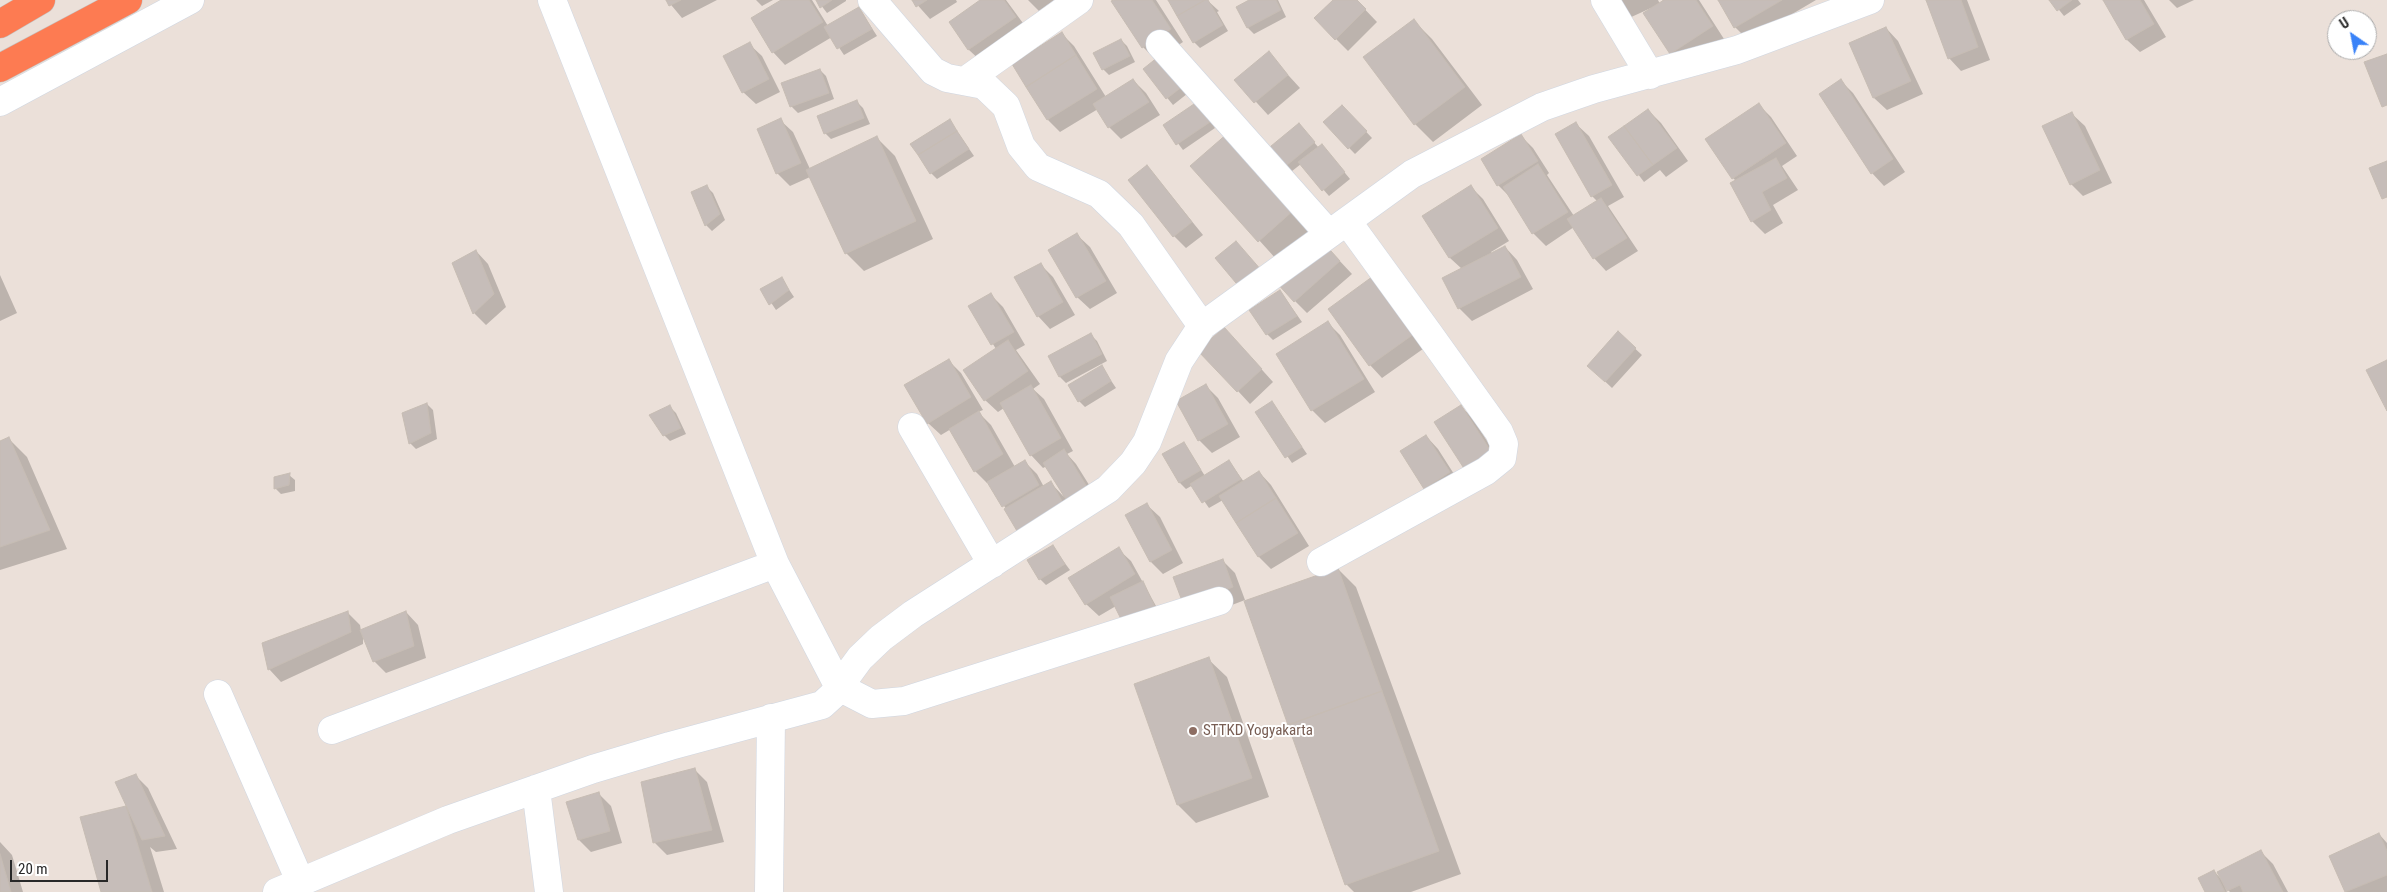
<!DOCTYPE html>
<html>
<head>
<meta charset="utf-8">
<style>
  body { margin:0 }
  #map { position:relative; width:2387px; height:892px; overflow:hidden; background:#ebe0d9; font-family:"Roboto Condensed",sans-serif }
  canvas { display:block }
  .north { position:absolute; left:2327px; top:10px; width:50px; height:50px; box-sizing:border-box; background:#fff; border:1px solid #a9a9a9; border-radius:50%; rotate:327deg; font-size:14px; font-weight:700; line-height:20px; text-align:center; color:#282828 }
  .north::after { content:''; display:block; margin:auto; width:18px; height:22px; background:#3982f8; clip-path:polygon(50% 0,100% 100%,50% 72%,0 100%) }
  .scale { position:absolute; left:10px; top:860px; width:98px; height:22px; box-sizing:border-box; border:2px solid #282828; border-top:0; padding-left:6px; font-size:15px; line-height:18px; white-space:nowrap; color:#282828; -webkit-text-stroke:4px #fff; paint-order:stroke }
</style>
</head>
<body>
<div id="map">
<canvas width="2387" height="892"></canvas>
<div class="north">U</div>
<div class="scale">20 m</div>
</div>
<script>
const g = document.querySelector('canvas').getContext('2d');
g.lineJoin = 'round';
function fill(path, color) {
  g.fillStyle = color;
  g.fill(path, 'evenodd');
}
function poly(rows) {
  const path = new Path2D();
  for (const r of rows) {
    path.moveTo(r[0], r[1]);
    for (let i = 2; i < r.length; i += 2) path.lineTo(r[i], r[i + 1]);
  }
  return path;
}
function trace(path, color, width, dash) {
  g.strokeStyle = color;
  g.lineWidth = width;
  g.lineCap = dash ? 'butt' : 'round';
  g.setLineDash(dash || []);
  g.stroke(path);
}
function label(font, color, halo, rows, align = 'center') {
  g.font = font + ' "Roboto Condensed",sans-serif';
  g.lineWidth = 4;
  g.setLineDash([]);
  g.textBaseline = 'middle';
  g.strokeStyle = halo;
  g.fillStyle = color;
  for (const [text, x, y, turn = 0] of rows) {
    g.save();
    g.translate(x, y);
    g.rotate((+turn || 0) * Math.PI / 180);
    g.textAlign = isNaN(turn) ? turn : align;
    if (halo) g.strokeText(text, 0, 0);
    g.fillText(text, 0, 0);
    g.restore();
  }
}
fill(poly([
  [667,0,717,0,682,18],
  [756,0,773,0,762,6],
  [784,0,812,0,828,26,859,8,877,36,844,55,832,37,785,65,773,52],
  [817,0,846,0,846,1,827,13],
  [913,0,956,0,957,2,930,19],
  [982,0,1006,0,1028,30,982,62,969,50,950,22],
  [1028,0,1054,0,1039,11],
  [1116,0,1156,0,1183,42,1163,55,1192,90,1173,105,1144,69,1156,60,1143,47],
  [1169,0,1207,0,1219,11,1217,12,1228,31,1200,48,1194,42],
  [1252,0,1278,0,1286,17,1254,34,1248,28,1237,8],
  [1334,0,1356,0,1377,22,1348,51,1315,18],
  [1611,0,1658,0,1660,4,1664,2,1662,0,1699,0,1724,39,1683,66,1671,53,1651,8,1627,19],
  [1719,0,1816,0,1748,40,1735,27],
  [1927,0,1967,0,1990,60,1961,71,1949,58],
  [2051,0,2078,0,2081,4,2064,16],
  [2104,0,2144,0,2166,37,2140,52,2127,40],
  [2169,0,2194,0,2177,8],
  [1414,21,1432,39,1482,105,1433,142,1415,124],
  [1886,28,1898,41,1923,94,1887,110,1874,98,1850,44],
  [1062,34,1074,46,1106,97,1133,80,1146,93,1160,115,1121,139,1109,127,1098,109,1060,132,1048,120],
  [1121,40,1127,46,1135,62,1109,75,1103,69],
  [749,44,762,56,780,92,756,104,743,92],
  [1268,53,1300,88,1268,115,1236,80],
  [820,70,826,76,834,99,798,113,792,107,783,84],
  [1841,81,1853,93,1905,172,1884,186,1872,173],
  [857,102,863,108,870,124,831,139,825,133],
  [1759,105,1771,117,1797,156,1782,166,1798,190,1773,205,1783,223,1765,234,1752,221,1736,181,1733,178],
  [1342,106,1372,138,1355,154,1324,122],
  [1203,110,1215,128,1183,150,1165,126],
  [1648,110,1661,123,1688,161,1666,177,1660,170,1644,182,1610,137],
  [2072,114,2085,126,2112,183,2083,196,2071,184],
  [780,120,793,132,810,169,877,138,895,156,933,239,864,271,846,253,810,177,790,186,777,173],
  [950,121,974,156,937,179,931,173],
  [1576,124,1589,136,1624,197,1608,206,1638,251,1606,271,1594,258,1574,227,1546,246,1533,233,1510,197,1498,185,1521,136,1533,148,1549,173,1547,175,1574,216,1597,201,1592,196],
  [1304,131,1319,148,1327,151,1350,179,1329,196,1301,164,1287,175,1281,169],
  [1228,134,1312,228,1277,260,1192,166],
  [1147,166,1203,235,1186,248,1174,236],
  [707,187,713,193,725,220,712,231,706,225,693,193],
  [1471,187,1483,199,1509,241,1491,252,1492,254,1505,247,1517,260,1533,289,1472,321,1459,308,1462,269,1450,258,1424,216],
  [1077,235,1090,247,1117,293,1090,309,1077,297],
  [1322,242,1352,274,1307,313,1295,301],
  [476,251,488,264,506,307,486,325,474,313],
  [1040,264,1053,277,1075,315,1050,329,1038,316],
  [0,275,17,313,0,321],
  [1376,275,1430,344,1382,378,1370,365,1330,309],
  [782,279,794,297,776,310,762,289],
  [1280,291,1302,322,1273,340,1267,334],
  [991,295,1003,307,1025,345,1016,350,1040,384,1033,389,1044,399,1073,451,1067,454,1076,464,1101,504,1067,501,1006,509,989,482,987,483,975,471,951,429,941,435,928,423,948,360,961,373,983,410,978,412,991,425,1015,467,1025,462,1037,474,1044,487,1051,483,1064,497,1047,466,1043,468,1031,455,1004,408,998,412,985,400,996,349,970,307],
  [1328,323,1340,335,1375,392,1325,423,1312,410],
  [1618,333,1642,355,1612,388,1595,372],
  [1091,335,1097,341,1107,361,1066,383,1060,377,1050,357],
  [1237,342,1273,382,1250,404,1238,391],
  [1102,367,1116,388,1085,407,1079,401],
  [1206,386,1218,398,1240,437,1212,453,1199,440,1177,402],
  [1272,403,1307,454,1292,463,1257,412],
  [427,404,433,410,437,439,416,449,410,443],
  [1461,406,1473,419,1503,466,1478,482],
  [670,407,676,413,686,434,670,441,664,435],
  [1426,436,1438,449,1461,485,1437,500,1425,488],
  [9,439,27,457,67,549,0,570,0,443],
  [1184,443,1205,476,1229,461,1244,482,1259,472,1271,485,1309,546,1271,569,1259,557,1223,500,1209,508,1193,485,1186,489,1180,483,1164,455],
  [289,475,295,480,295,491,281,494,275,488],
  [1147,505,1160,517,1183,563,1163,574,1151,562],
  [1052,546,1070,570,1046,585,1040,579],
  [1118,549,1131,561,1161,615,1116,606,1099,616,1086,604],
  [1222,560,1235,573,1245,600,1198,618],
  [1338,569,1356,587,1461,874,1411,892,1354,892,1346,884],
  [406,612,418,625,426,658,386,673,374,661,363,635,363,644,281,682,269,669,348,613,360,625,361,631],
  [1208,659,1227,677,1269,797,1196,823,1178,805],
  [694,769,707,782,724,842,667,855,654,842],
  [135,775,148,788,177,849,156,852,150,847,164,892,103,892,82,818,128,807],
  [598,793,611,806,622,843,591,852,579,840],
  [2379,834,2387,843,2387,892,2346,892,2331,856],
  [0,842,12,855,23,892,0,892],
  [2260,851,2273,864,2288,892,2230,892,2225,887,2227,892,2206,892,2214,871,2222,880]
]), '#0003');
const building = poly([
  [666,0,681,0,669,6,666,0],
  [781,0,809,0,823,22,772,53,751,18,781,0],
  [816,0,832,0,820,8,816,0],
  [912,0,927,0,916,7,912,0],
  [980,0,1004,0,1016,17,968,50,949,22,980,0],
  [1114,0,1152,0,1171,29,1142,48,1111,1,1114,0],
  [1168,0,1205,0,1177,16,1168,0],
  [1205,0,1208,0,1223,25,1193,43,1177,16,1205,0],
  [1249,0,1276,0,1281,10,1247,28,1236,7,1249,0],
  [1333,0,1357,0,1366,9,1335,40,1314,18,1333,0],
  [1664,0,1696,0,1713,26,1670,54,1643,13,1664,0],
  [1718,0,1782,0,1734,28,1718,0],
  [1926,0,1961,0,1978,47,1948,59,1926,0],
  [2049,0,2072,0,2057,11,2049,0],
  [2103,0,2140,0,2154,24,2126,40,2103,0],
  [859,7,872,29,837,49,824,27,859,7],
  [1414,19,1465,87,1414,125,1363,57,1414,19],
  [1886,27,1911,81,1873,98,1849,43,1886,27],
  [1062,32,1076,55,1026,87,1012,64,1062,32],
  [1121,39,1130,56,1102,70,1093,53,1121,39],
  [750,42,769,79,742,93,723,56,750,42],
  [1269,51,1288,75,1254,103,1234,80,1269,51],
  [1163,53,1187,83,1166,99,1143,69,1163,53],
  [2387,54,2387,105,2382,107,2364,62,2387,54],
  [1076,55,1097,89,1047,120,1026,87,1076,55],
  [820,69,829,93,790,107,781,83,820,69],
  [1133,79,1149,102,1108,128,1093,104,1133,79],
  [1841,79,1893,159,1871,174,1819,94,1841,79],
  [857,100,864,118,824,134,817,116,857,100],
  [1197,102,1210,122,1176,145,1163,125,1197,102],
  [1759,103,1786,143,1732,179,1705,139,1759,103],
  [1342,105,1367,131,1348,149,1323,122,1342,105],
  [1648,109,1677,148,1653,165,1624,126,1648,109],
  [2072,112,2100,170,2070,185,2042,126,2072,112],
  [781,118,801,163,776,174,757,129,781,118],
  [950,119,957,131,918,155,910,144,950,119],
  [1576,122,1612,185,1591,197,1555,134,1576,122],
  [1299,123,1315,142,1281,170,1265,151,1299,123],
  [1624,126,1653,165,1637,176,1608,137,1624,126],
  [957,131,969,149,930,174,918,155,957,131],
  [1228,133,1295,209,1258,242,1190,166,1228,133],
  [1521,134,1538,161,1497,186,1481,159,1521,134],
  [877,136,916,221,845,254,806,170,877,136],
  [1322,144,1345,172,1322,191,1298,162,1322,144],
  [1776,158,1787,178,1762,192,1771,210,1751,222,1730,183,1776,158],
  [2387,161,2387,197,2382,199,2369,168,2387,161],
  [1538,164,1568,212,1532,234,1503,187,1538,164],
  [1147,165,1192,222,1173,237,1128,180,1147,165],
  [707,185,720,214,705,226,691,192,707,185],
  [1471,185,1498,228,1449,258,1422,216,1471,185],
  [1601,198,1627,238,1593,259,1567,219,1601,198],
  [1077,233,1106,281,1076,298,1048,250,1077,233],
  [1236,241,1262,271,1241,289,1215,258,1236,241],
  [1322,241,1340,261,1294,302,1276,282,1322,241],
  [1505,246,1521,277,1458,309,1442,278,1505,246],
  [476,250,494,294,473,314,452,263,476,250],
  [1041,263,1063,302,1037,317,1014,277,1041,263],
  [1376,274,1418,331,1369,366,1328,309,1376,274],
  [782,277,789,290,769,305,760,289,782,277],
  [1280,290,1297,316,1266,335,1249,310,1280,290],
  [991,293,1014,332,991,345,968,306,991,293],
  [1328,321,1364,379,1311,411,1276,354,1328,321],
  [1224,327,1262,369,1237,392,1198,351,1224,327],
  [1618,331,1636,348,1605,382,1587,366,1618,331],
  [1091,333,1102,354,1059,377,1048,356,1091,333],
  [1008,340,1028,371,984,401,963,370,1008,340],
  [949,359,971,397,927,424,904,385,949,359],
  [2387,360,2387,411,2366,370,2387,360],
  [1102,365,1111,381,1078,402,1068,385,1102,365],
  [1206,384,1228,424,1198,441,1176,401,1206,384],
  [1031,385,1061,438,1030,456,1000,403,1031,385],
  [1272,401,1302,447,1285,458,1255,412,1272,401],
  [427,403,431,433,409,444,402,413,427,403],
  [670,405,681,428,663,436,649,415,670,405],
  [1461,405,1492,453,1465,470,1434,422,1461,405],
  [979,411,1003,454,974,472,949,429,979,411],
  [1426,435,1450,472,1424,489,1400,451,1426,435],
  [9,437,50,530,0,547,0,441,9,437],
  [1184,442,1201,470,1179,483,1162,454,1184,442],
  [1064,449,1090,492,1069,504,1043,463,1064,449],
  [1025,460,1039,485,1002,507,987,482,1025,460],
  [1229,460,1241,479,1202,503,1190,484,1229,460],
  [1259,471,1276,498,1236,523,1219,496,1259,471],
  [290,473,289,485,274,489,274,477,290,473],
  [1051,481,1063,503,1017,531,1004,509,1051,481],
  [1276,498,1298,533,1258,557,1236,523,1276,498],
  [1147,503,1172,550,1150,562,1125,515,1147,503],
  [1053,545,1065,564,1039,580,1027,560,1053,545],
  [1119,547,1135,574,1085,605,1068,578,1119,547],
  [1223,559,1233,587,1184,606,1173,577,1223,559],
  [1338,568,1382,691,1288,725,1244,601,1338,568],
  [1143,581,1156,609,1124,625,1110,597,1143,581],
  [348,611,351,632,268,670,262,643,348,611],
  [406,611,414,646,373,662,360,630,406,611],
  [1209,657,1252,778,1177,805,1134,684,1209,657],
  [1382,691,1439,851,1345,885,1288,725,1382,691],
  [695,768,712,830,653,843,641,782,695,768],
  [136,774,165,836,142,840,115,782,136,774],
  [599,792,610,831,578,840,566,802,599,792],
  [126,806,152,892,101,892,80,817,126,806],
  [2379,833,2387,851,2387,875,2345,892,2329,856,2379,833],
  [2261,850,2283,892,2243,892,2240,885,2227,891,2217,872,2261,850],
  [0,854,11,892,0,892,0,854],
  [2214,870,2225,892,2205,892,2198,878,2214,870]
]);
fill(building, '#c6bdb9');
trace(building, '#c6bcb3', 1);
const street = poly([
  [552,0,775,564,839,687,872,704,904,701,1219,601],
  [872,0,933,71,947,78,984,85,1006,106,1021,146,1038,167,1099,194,1131,225,1202,326],
  [1605,0,1650,75],
  [1160,44,1329,234],
  [965,81,1079,0],
  [912,427,992,564],
  [1321,562,1486,471,1502,458,1504,444,1499,432,1429,334,1347,221],
  [218,694,300,881],
  [332,730,775,564],
  [536,789,549,892],
  [277,892,448,820,593,769,670,746,822,705,833,695,860,658,881,638,913,614,1108,489,1133,463,1147,442,1179,361,1202,326,1412,174,1542,107,1594,89,1737,50,1870,0],
  [769,892,771,718]
]);
const secondary = poly([
  [0,102,190,0]
]);
const highway = poly([
  [0,24,41,0],
  [0,68,128,0]
]);
trace(street, '#cfd6e1', 29);
trace(secondary, '#cfd6e1', 29);
trace(highway, '#c3c3c3', 29);
trace(street, '#fff', 28);
trace(secondary, '#fff', 28);
trace(highway, '#fd7b52', 28);
for (const [x, y, r, color] of [
  [1193,731,5,"#8d6e63"]
]) {
  const dot = new Path2D();
  dot.arc(x, y, r, 0, 2 * Math.PI);
  g.fillStyle = color;
  g.fill(dot);
  trace(dot, '#fff', 2);
}
label('15px', '#785e54', '#fff', [
  ["STTKD Yogyakarta",1203,731]
], 'left');
</script>
</body>
</html>
